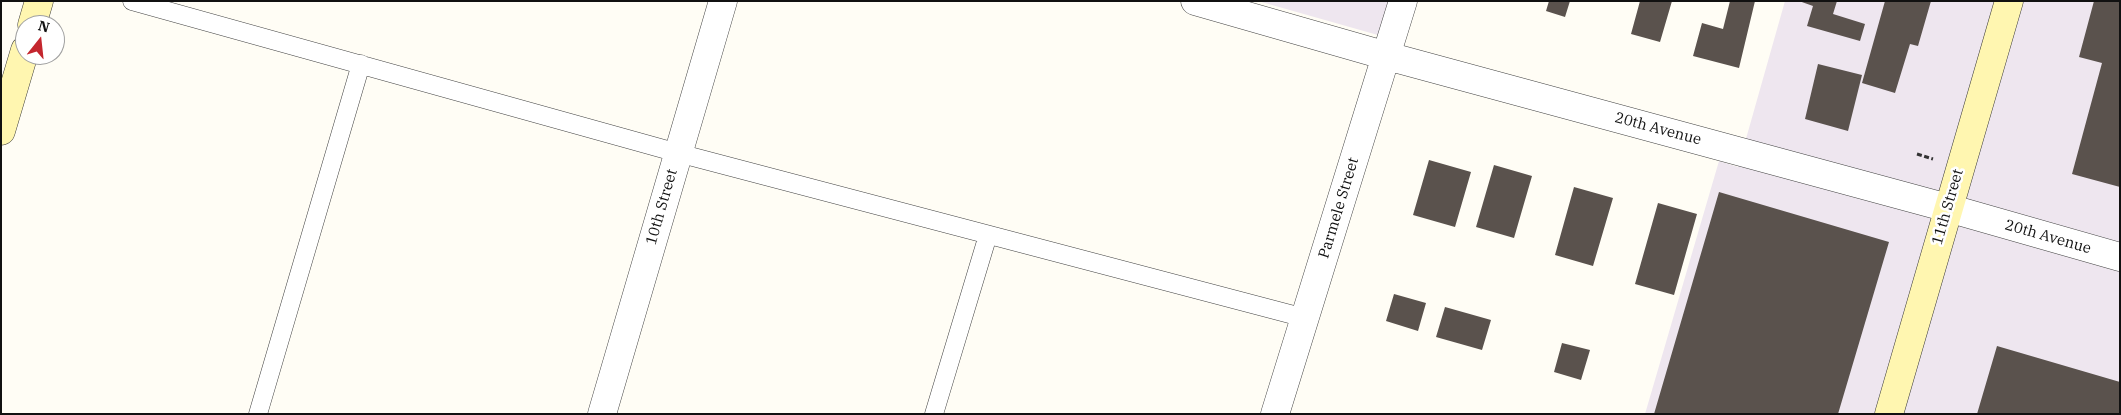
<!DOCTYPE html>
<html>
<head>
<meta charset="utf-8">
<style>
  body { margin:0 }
  #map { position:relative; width:2121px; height:415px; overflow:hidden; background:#fffdf5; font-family:"IBM Plex Serif",serif }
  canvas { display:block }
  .frame { position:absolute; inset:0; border:2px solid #111; pointer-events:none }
  .north { position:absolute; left:15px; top:15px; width:50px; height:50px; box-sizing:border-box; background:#fff; border:1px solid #a0a0a0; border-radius:50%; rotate:16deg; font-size:14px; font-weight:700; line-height:20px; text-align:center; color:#111 }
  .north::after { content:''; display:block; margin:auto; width:18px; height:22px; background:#c4262e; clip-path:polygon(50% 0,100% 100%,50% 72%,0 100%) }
</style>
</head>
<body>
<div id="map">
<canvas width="2121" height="415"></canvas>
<div class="frame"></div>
<div class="north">N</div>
</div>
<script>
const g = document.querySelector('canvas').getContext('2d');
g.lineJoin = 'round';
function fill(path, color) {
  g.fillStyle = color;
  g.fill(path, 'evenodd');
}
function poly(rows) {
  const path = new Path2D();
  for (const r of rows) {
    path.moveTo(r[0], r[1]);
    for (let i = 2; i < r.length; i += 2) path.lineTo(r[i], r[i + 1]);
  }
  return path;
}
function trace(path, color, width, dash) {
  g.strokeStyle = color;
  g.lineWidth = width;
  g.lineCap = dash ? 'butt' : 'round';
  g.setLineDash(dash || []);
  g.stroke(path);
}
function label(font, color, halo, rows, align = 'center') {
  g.font = font + ' "IBM Plex Serif",serif';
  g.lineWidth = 5;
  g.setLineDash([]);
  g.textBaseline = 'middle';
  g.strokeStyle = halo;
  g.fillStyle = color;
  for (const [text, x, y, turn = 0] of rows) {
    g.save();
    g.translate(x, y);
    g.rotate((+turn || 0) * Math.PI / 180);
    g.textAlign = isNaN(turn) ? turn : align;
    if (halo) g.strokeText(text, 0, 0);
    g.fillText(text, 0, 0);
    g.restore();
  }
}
fill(poly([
  [1258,1,1412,1,1399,41],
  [1785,1,2120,1,2120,414,1645,414,1719,161,1738,167]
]), '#eee6ef');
fill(poly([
  [1549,1,1570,1,1565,17,1546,11],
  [1640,1,1672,1,1660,42,1631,34],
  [1730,1,1755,1,1739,68,1693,56,1702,23,1723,29],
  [1799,1,1837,1,1833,14,1865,24,1860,41,1807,26,1813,6],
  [1885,1,1931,1,1918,46,1910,44,1895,93,1862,83],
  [2094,1,2120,1,2120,187,2072,174,2102,63,2079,57],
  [1818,64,1862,75,1848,131,1805,119],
  [1429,160,1471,172,1455,227,1413,215],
  [1494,165,1532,176,1514,238,1476,227],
  [1574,187,1613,198,1593,266,1555,255],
  [1719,192,1889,242,1838,414,1654,414],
  [1658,203,1697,214,1674,295,1635,284],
  [1394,294,1426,303,1418,331,1386,321],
  [1445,307,1491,320,1482,350,1436,337],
  [1562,343,1590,350,1581,380,1554,372],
  [1997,346,2120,382,2120,414,1977,414]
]), '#5a524d');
const lane = poly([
  [132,1,678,153,1305,318],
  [258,414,361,64],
  [934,414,988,235]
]);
const street = poly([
  [1195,1,1387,56,1948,208,2120,257],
  [602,414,723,1],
  [1275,414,1403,1]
]);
const secondary = poly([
  [32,25,39,1],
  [1,131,25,50],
  [1889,414,2009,1]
]);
trace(lane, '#444', 19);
trace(street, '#444', 29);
trace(secondary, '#333', 29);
trace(poly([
  [1917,154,1933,159]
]), '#333', 3, [5, 2.5]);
trace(lane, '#fff', 18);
trace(street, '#fff', 28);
trace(secondary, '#fff6b0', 28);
label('15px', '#111', '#fff', [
  ["20th Avenue",1658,129,15],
  ["10th Street",662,207,-74],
  ["11th Street",1948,207,-74],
  ["Parmele Street",1339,208,-73],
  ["20th Avenue",2048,237,16]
]);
</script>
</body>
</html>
